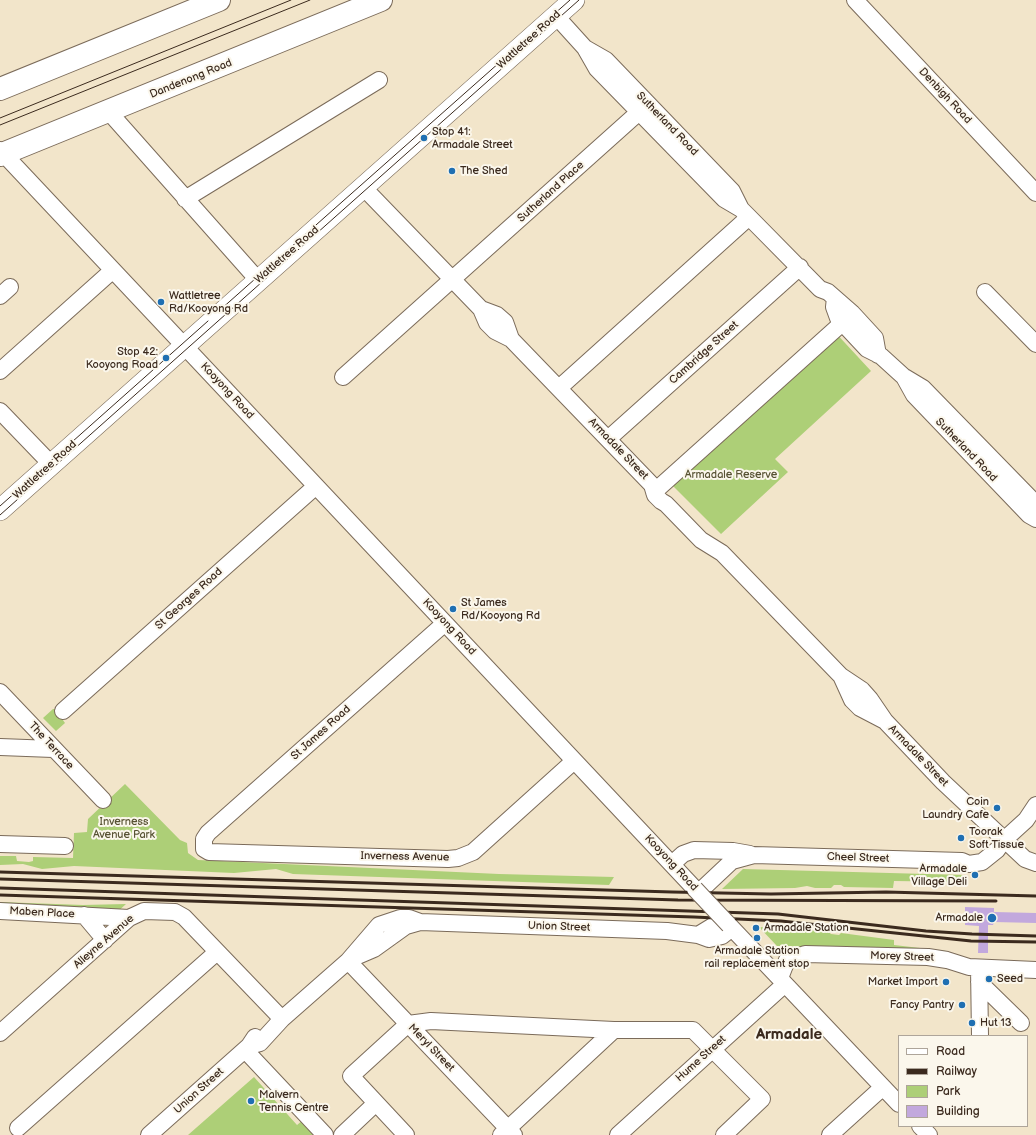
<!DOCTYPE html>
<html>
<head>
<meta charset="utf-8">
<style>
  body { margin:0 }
  #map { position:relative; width:1036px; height:1135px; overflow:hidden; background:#f2e5ca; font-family:"Balsamiq Sans",sans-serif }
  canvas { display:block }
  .legend { position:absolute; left:898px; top:1035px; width:130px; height:92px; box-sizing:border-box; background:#fbf7ec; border:1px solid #aea59a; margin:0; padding:5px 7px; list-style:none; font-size:12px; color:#3b2a1e }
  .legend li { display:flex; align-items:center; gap:8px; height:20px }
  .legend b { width:20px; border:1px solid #aea59a }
</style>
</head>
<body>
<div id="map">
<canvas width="1036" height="1135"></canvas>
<ul class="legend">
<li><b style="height:5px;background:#fff"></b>Road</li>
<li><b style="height:5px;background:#3b2a1e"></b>Railway</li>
<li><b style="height:11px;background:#adcf77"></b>Park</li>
<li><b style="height:11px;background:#c2a8dd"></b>Building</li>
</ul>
</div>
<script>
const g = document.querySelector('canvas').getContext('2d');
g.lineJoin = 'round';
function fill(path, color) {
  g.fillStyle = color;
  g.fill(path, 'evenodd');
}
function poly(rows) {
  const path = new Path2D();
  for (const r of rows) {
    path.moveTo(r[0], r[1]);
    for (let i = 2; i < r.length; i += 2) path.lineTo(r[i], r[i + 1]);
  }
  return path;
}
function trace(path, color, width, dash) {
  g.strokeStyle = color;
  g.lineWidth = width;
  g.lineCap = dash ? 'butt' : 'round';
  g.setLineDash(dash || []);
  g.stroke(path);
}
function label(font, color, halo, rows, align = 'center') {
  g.font = font + ' "Balsamiq Sans",sans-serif';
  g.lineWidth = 4;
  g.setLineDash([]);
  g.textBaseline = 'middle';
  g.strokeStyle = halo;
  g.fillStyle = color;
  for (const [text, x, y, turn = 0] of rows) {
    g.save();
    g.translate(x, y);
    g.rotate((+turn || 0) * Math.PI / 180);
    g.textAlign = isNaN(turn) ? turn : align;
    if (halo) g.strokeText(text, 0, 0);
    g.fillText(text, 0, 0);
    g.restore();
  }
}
fill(poly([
  [833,330,871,371,775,459,788,472,721,534,668,481],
  [53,709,55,709,65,723,56,731,43,718],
  [125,784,180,840,187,843,188,853,198,860,499,874,614,877,609,885,293,874,276,869,234,873,74,866,42,869,23,864,0,865,0,856,16,856,17,861,29,862,33,861,33,857,73,858,74,833,87,832,88,819],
  [743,869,963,875,963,882,894,881,893,888,844,887,841,885,834,885,831,888,815,888,807,886,795,888,722,889],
  [0,902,83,905,126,904,114,915,0,908],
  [759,927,828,931,831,934,839,935,841,933,894,940,894,945,946,951,946,952,777,946],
  [254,1077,297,1125,303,1120,318,1135,188,1135]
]), '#adcf77');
fill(poly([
  [965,907,994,908,994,912,1036,913,1036,923,994,922,993,925,988,925,988,953,978,953,979,926,965,925]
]), '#c2a8dd');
const minor = poly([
  [855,0,1036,193],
  [556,16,585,48,597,69,724,199,741,209],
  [585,48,606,60,732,191,741,209,749,217,820,289,828,292,852,313,875,338,878,355],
  [109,112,258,280],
  [0,150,695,889],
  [363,187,481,309,487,323,495,331,511,339,652,485,655,495,661,501,666,504,701,540,722,553,841,676,862,690,870,699,885,721,943,782,1025,859,1036,863],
  [185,199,379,80],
  [985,292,1036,344],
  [0,296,10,287],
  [835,298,834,307,838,318,867,349,881,356,903,376,923,388,1036,504],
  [481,309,497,315,505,322,511,339],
  [0,371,113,270],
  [343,377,648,104],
  [904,377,914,395,1029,515,1036,519],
  [559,388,749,217],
  [0,411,51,464],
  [608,439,800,267],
  [654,492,850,316],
  [445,623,208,833,204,839,204,849,209,852,448,859,458,858,473,852,574,761],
  [842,678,852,700,860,708,883,720],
  [0,692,103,800],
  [63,711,316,486],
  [0,747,53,749],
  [0,844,65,846],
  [672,864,683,854,694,850,733,851,750,854],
  [699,892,732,861,754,855,962,861,969,864,982,862,997,850,1004,840,1026,820,1036,805],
  [0,911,129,918],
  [84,915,105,940],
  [729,925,899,1104],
  [698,935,716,924],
  [353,958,374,949,406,926,420,922],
  [348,961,514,1135],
  [979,968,980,1036],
  [780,978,787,960,805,954,928,957,947,960,969,967,1036,970],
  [979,982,1021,1023],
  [0,1033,129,918,144,911,175,912,184,917,282,1019],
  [249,1046,260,1043,282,1019,348,961,379,925,400,918,409,918,420,922,667,931,698,935,709,939,722,936,732,928],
  [245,1050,325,1135],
  [920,1126,929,1135],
  [18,1128,217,952],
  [149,1135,249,1046,255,1037],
  [342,1135,376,1103],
  [406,1135,351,1076,408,1024,431,1021,614,1030,693,1030,762,1099,724,1135],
  [501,1135,614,1030],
  [618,1135,785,984],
  [830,1135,883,1087]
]);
const major = poly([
  [0,510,574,0]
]);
const highway = poly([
  [0,89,219,0],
  [0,155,381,0]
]);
trace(minor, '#7b6b5a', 18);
trace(major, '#7b6b5a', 22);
trace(highway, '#7b6b5a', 24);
trace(minor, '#fff', 16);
trace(major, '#fff', 21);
trace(highway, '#fff', 22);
trace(poly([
  [0,118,291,0],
  [0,125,310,0],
  [220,310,570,0],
  [0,506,208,321],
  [0,515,579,0]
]), '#3b2a1e', 1);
trace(poly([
  [0,872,672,892,771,894,886,892,1036,896],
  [0,879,678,900,996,901],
  [0,888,778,914,926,931,972,934,1036,936],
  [0,895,694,917,781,921,971,941,1036,942]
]), '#3b2a1e', 3);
const minorBridge = poly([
  [695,889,729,925]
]);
trace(minorBridge, '#7b6b5a', 18, []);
trace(minorBridge, '#fff', 16);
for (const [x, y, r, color] of [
  [424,138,4,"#1f6fb2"],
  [452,171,4,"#1f6fb2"],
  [161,302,4,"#1f6fb2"],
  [166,358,4,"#1f6fb2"],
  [453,609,4,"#1f6fb2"],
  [997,808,4,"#1f6fb2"],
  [961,838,4,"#1f6fb2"],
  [975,875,4,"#1f6fb2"],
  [992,918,5,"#1f6fb2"],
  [756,928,4,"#1f6fb2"],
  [757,938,4,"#1f6fb2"],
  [989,979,4,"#1f6fb2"],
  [946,982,4,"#1f6fb2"],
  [962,1005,4,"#1f6fb2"],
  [972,1023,4,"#1f6fb2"],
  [251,1101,4,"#1f6fb2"]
]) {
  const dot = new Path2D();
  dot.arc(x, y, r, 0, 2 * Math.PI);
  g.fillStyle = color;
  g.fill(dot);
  trace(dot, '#fbf7ec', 1.5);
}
label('11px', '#3b2a1e', '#fbf7ec', [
  ["Wattletree Road",529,40,-42],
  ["Dandenong Road",191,79,-22],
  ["Denbigh Road",945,96,47],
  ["Sutherland Road",667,124,46],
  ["Sutherland Place",551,192,-42],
  ["Wattletree Road",287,255,-41],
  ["Cambridge Street",704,353,-42],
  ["Kooyong Road",227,391,47],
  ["Armadale Street",618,449,46],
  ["Sutherland Road",966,450,46],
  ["Wattletree Road",45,470,-42],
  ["St Georges Road",189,599,-42],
  ["Kooyong Road",449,627,47],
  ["St James Road",321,733,-42],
  ["The Terrace",51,746,47],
  ["Armadale Street",918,756,46],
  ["Inverness Avenue",405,857,1],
  ["Cheel Street",858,858,2],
  ["Kooyong Road",671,863,47],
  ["Maben Place",42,913,3],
  ["Union Street",559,927,2],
  ["Alleyne Avenue",104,942,-41],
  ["Morey Street",902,957,2],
  ["Meryl Street",431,1048,46],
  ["Hume Street",701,1059,-42],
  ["Union Street",199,1091,-42]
]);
label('11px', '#3b2a1e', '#fbf7ec', [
  ["Stop 41:",432,132],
  ["Armadale Street",432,145],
  ["The Shed",460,171],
  ["Wattletree",169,296],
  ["Rd/Kooyong Rd",169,309],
  ["Stop 42:",158,352,"right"],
  ["Kooyong Road",158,365,"right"],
  ["St James",461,603],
  ["Rd/Kooyong Rd",461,616],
  ["Coin",989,802,"right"],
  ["Laundry Cafe",989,815,"right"],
  ["Toorak",969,832],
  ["Soft Tissue",969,845],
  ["Armadale",967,869,"right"],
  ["Village Deli",967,882,"right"],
  ["Armadale",983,918,"right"],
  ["Armadale Station",764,928],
  ["Armadale Station",757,951,"center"],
  ["rail replacement stop",757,964,"center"],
  ["Seed",997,979],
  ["Market Import",938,982,"right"],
  ["Fancy Pantry",954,1005,"right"],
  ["Hut 13",980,1023],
  ["Malvern",259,1095],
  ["Tennis Centre",259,1108]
], 'left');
label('11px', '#585334', '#fbf7ec', [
  ["Armadale Reserve",731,475],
  ["Inverness",124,822],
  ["Avenue Park",124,835]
]);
label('bold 15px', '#3b2a1e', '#fbf7ec', [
  ["Armadale",789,1035]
]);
</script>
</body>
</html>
